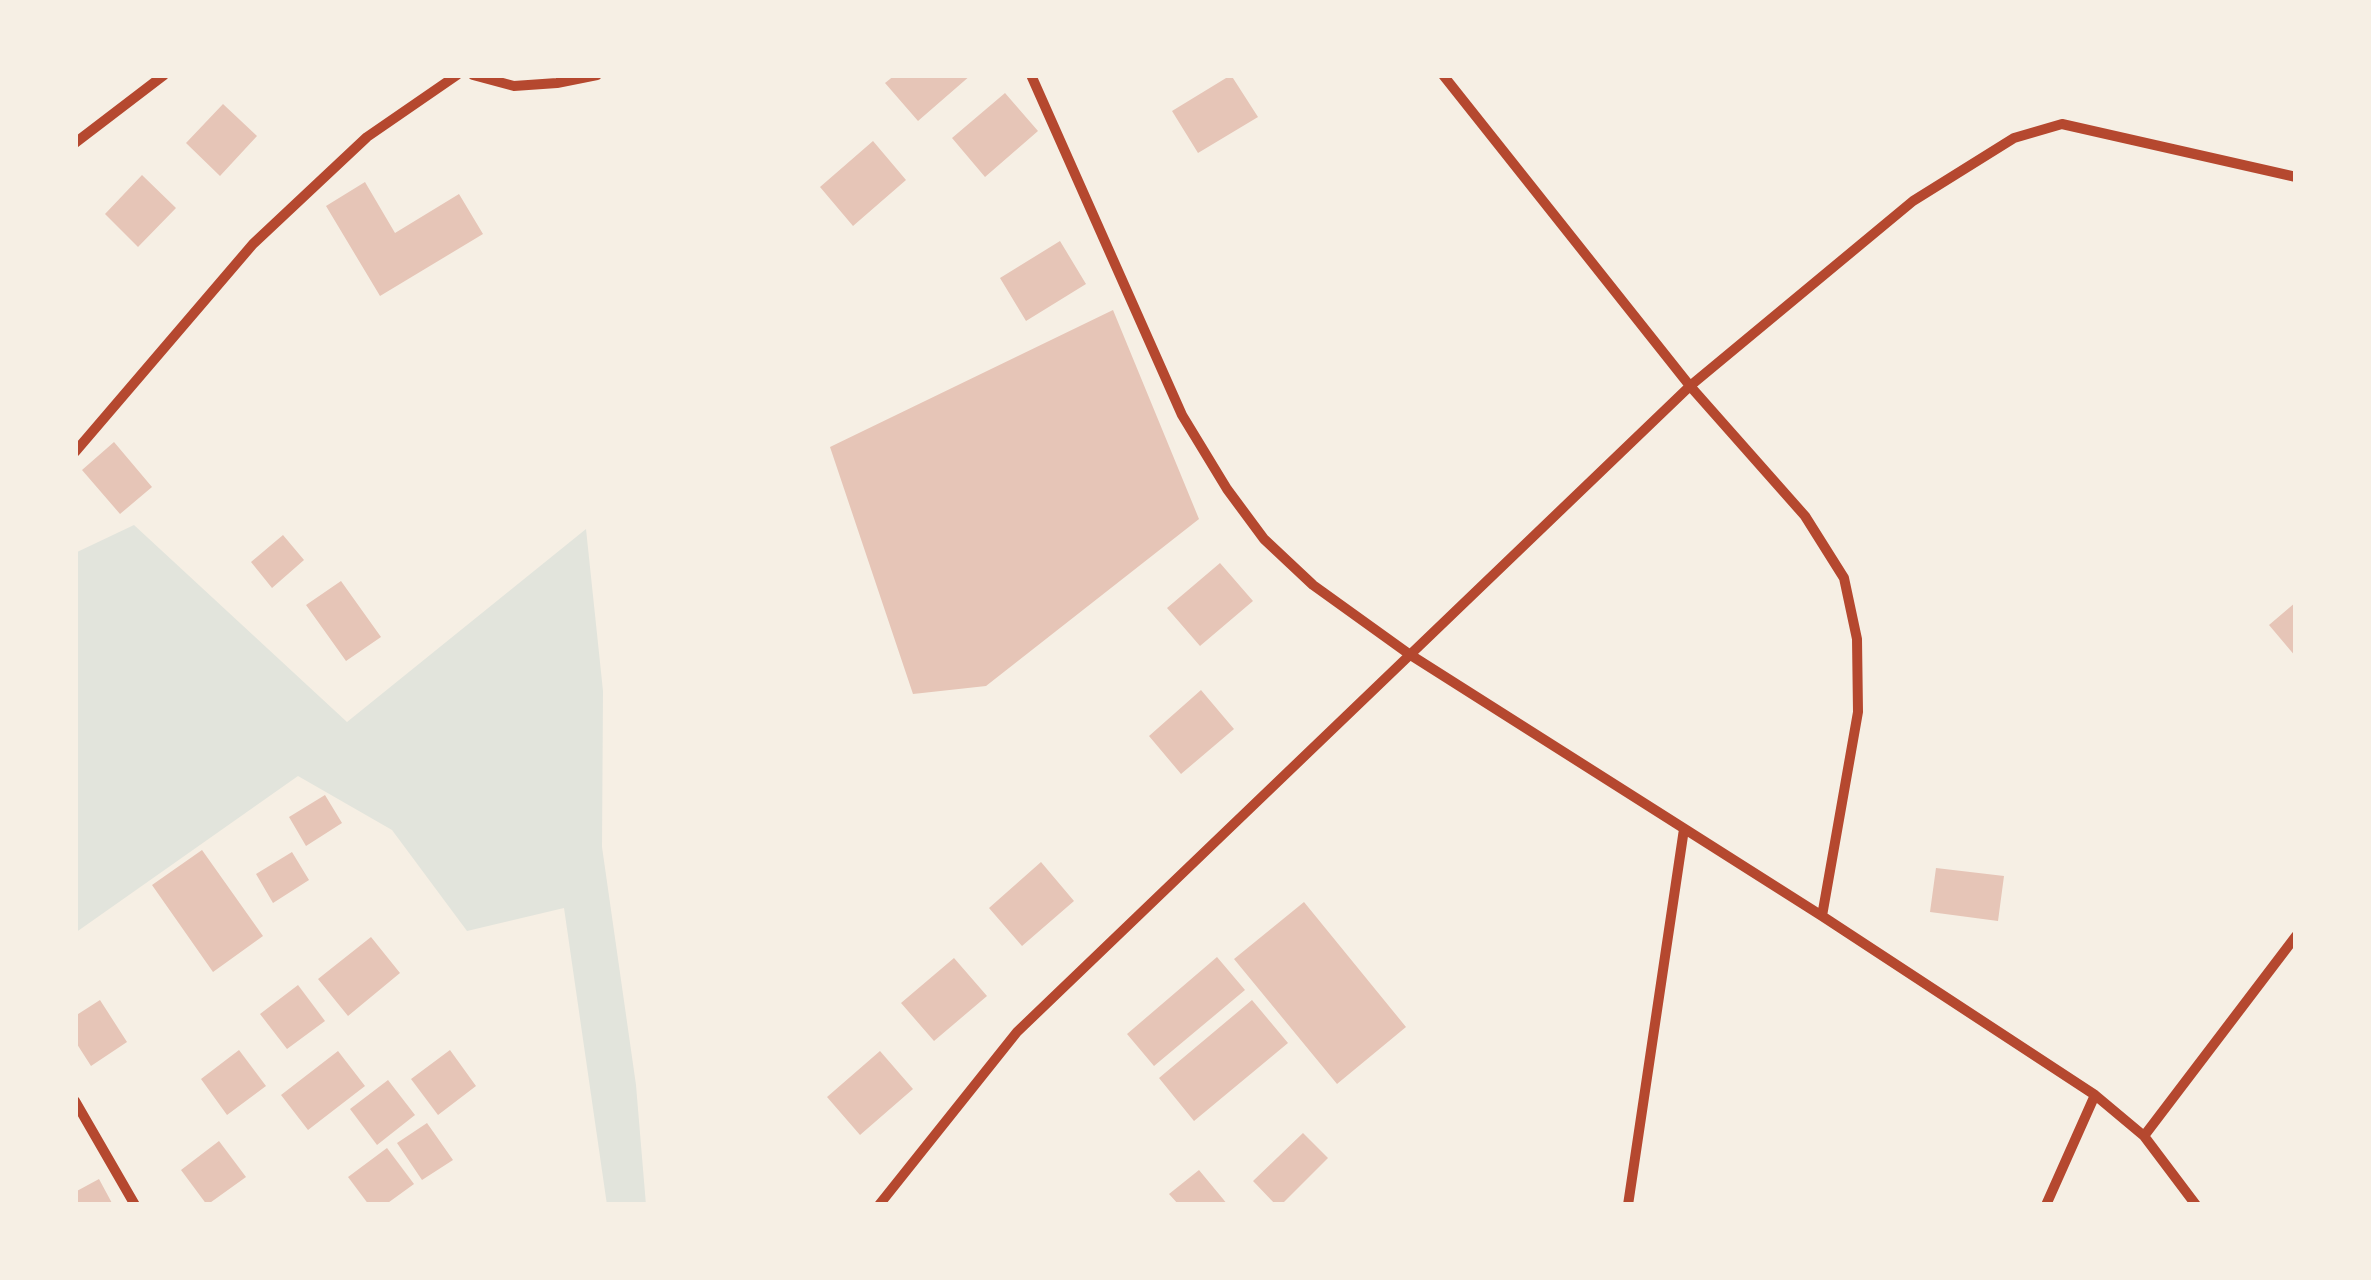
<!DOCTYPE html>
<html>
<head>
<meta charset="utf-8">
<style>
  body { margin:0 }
  #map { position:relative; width:2371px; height:1280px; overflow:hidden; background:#f6efe4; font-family:Spectral,serif }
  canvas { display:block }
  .frame { position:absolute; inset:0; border:78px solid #f6efe4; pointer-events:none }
</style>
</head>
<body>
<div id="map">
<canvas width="2371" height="1280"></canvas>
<div class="frame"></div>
</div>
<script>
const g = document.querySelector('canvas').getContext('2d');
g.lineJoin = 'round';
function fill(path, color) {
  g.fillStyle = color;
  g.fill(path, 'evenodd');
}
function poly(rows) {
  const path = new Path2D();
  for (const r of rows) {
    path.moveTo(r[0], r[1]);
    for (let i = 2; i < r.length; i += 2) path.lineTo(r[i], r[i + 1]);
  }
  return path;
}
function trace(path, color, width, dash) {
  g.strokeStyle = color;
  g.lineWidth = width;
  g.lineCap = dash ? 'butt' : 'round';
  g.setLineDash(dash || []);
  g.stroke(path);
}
fill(poly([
  [134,525,347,722,586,529,603,691,602,847,636,1085,646,1205,607,1205,564,908,467,931,392,830,298,776,75,933,75,553]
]), '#e2e4dc');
fill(poly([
  [895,75,971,75,918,121,885,83],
  [1231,75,1258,117,1198,153,1172,111],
  [1005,93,1038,131,985,177,952,138],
  [223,104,257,136,220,176,186,143],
  [873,141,906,180,853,226,820,187],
  [142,175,176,208,138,247,105,214],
  [365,182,395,233,459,194,483,234,380,296,326,206],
  [1060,241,1086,284,1026,321,1000,278],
  [1113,310,1199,519,986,686,913,694,830,447],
  [114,442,152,487,120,514,82,470],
  [283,535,304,560,272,588,251,562],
  [1220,563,1253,601,1200,646,1167,608],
  [341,581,381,637,346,661,306,605],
  [2296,602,2296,657,2269,625],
  [1201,690,1234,729,1181,774,1149,736],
  [325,795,342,823,306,846,289,817],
  [202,850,263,936,213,972,152,885],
  [292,852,309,880,273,903,256,874],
  [1041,862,1074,901,1022,946,989,908],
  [1936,868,2004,876,1998,921,1930,912],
  [1304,902,1406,1027,1337,1084,1234,959],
  [371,937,400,973,348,1016,318,979],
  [1217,957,1245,990,1154,1066,1127,1034],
  [954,958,987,996,934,1041,901,1003],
  [298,985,325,1021,287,1049,260,1014],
  [100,1000,127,1042,91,1066,75,1041,75,1016],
  [1252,1000,1288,1043,1194,1121,1159,1078],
  [239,1050,266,1086,227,1115,201,1079],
  [450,1050,476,1086,438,1115,411,1079],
  [338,1051,365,1086,308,1130,281,1095],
  [880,1051,913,1089,860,1135,827,1097],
  [388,1080,415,1115,377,1145,350,1109],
  [427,1123,453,1160,422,1180,397,1143],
  [1303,1133,1328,1158,1281,1205,1276,1205,1253,1181],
  [219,1141,246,1177,207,1205,181,1170],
  [387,1148,414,1184,385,1205,369,1205,348,1177],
  [1199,1170,1228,1205,1179,1205,1169,1194],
  [99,1179,113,1205,75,1205,75,1192]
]), '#e6c5b7');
trace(poly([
  [473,75,514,86,557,83,597,75],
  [1031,75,1182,415,1227,489,1264,539,1313,585,1409,654,1822,916,2095,1095,2144,1136,2196,1205],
  [1443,75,1690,386,1805,516,1844,578,1857,639,1858,712,1822,916],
  [75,143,164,75],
  [75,452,253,244,367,137,457,75],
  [75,1101,135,1205],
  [2144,1136,2296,936],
  [879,1205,1017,1032,1690,386,1913,201,2014,138,2062,124,2296,177],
  [1628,1205,1684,829],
  [2046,1205,2095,1095]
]), '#b5482f', 10);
</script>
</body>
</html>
